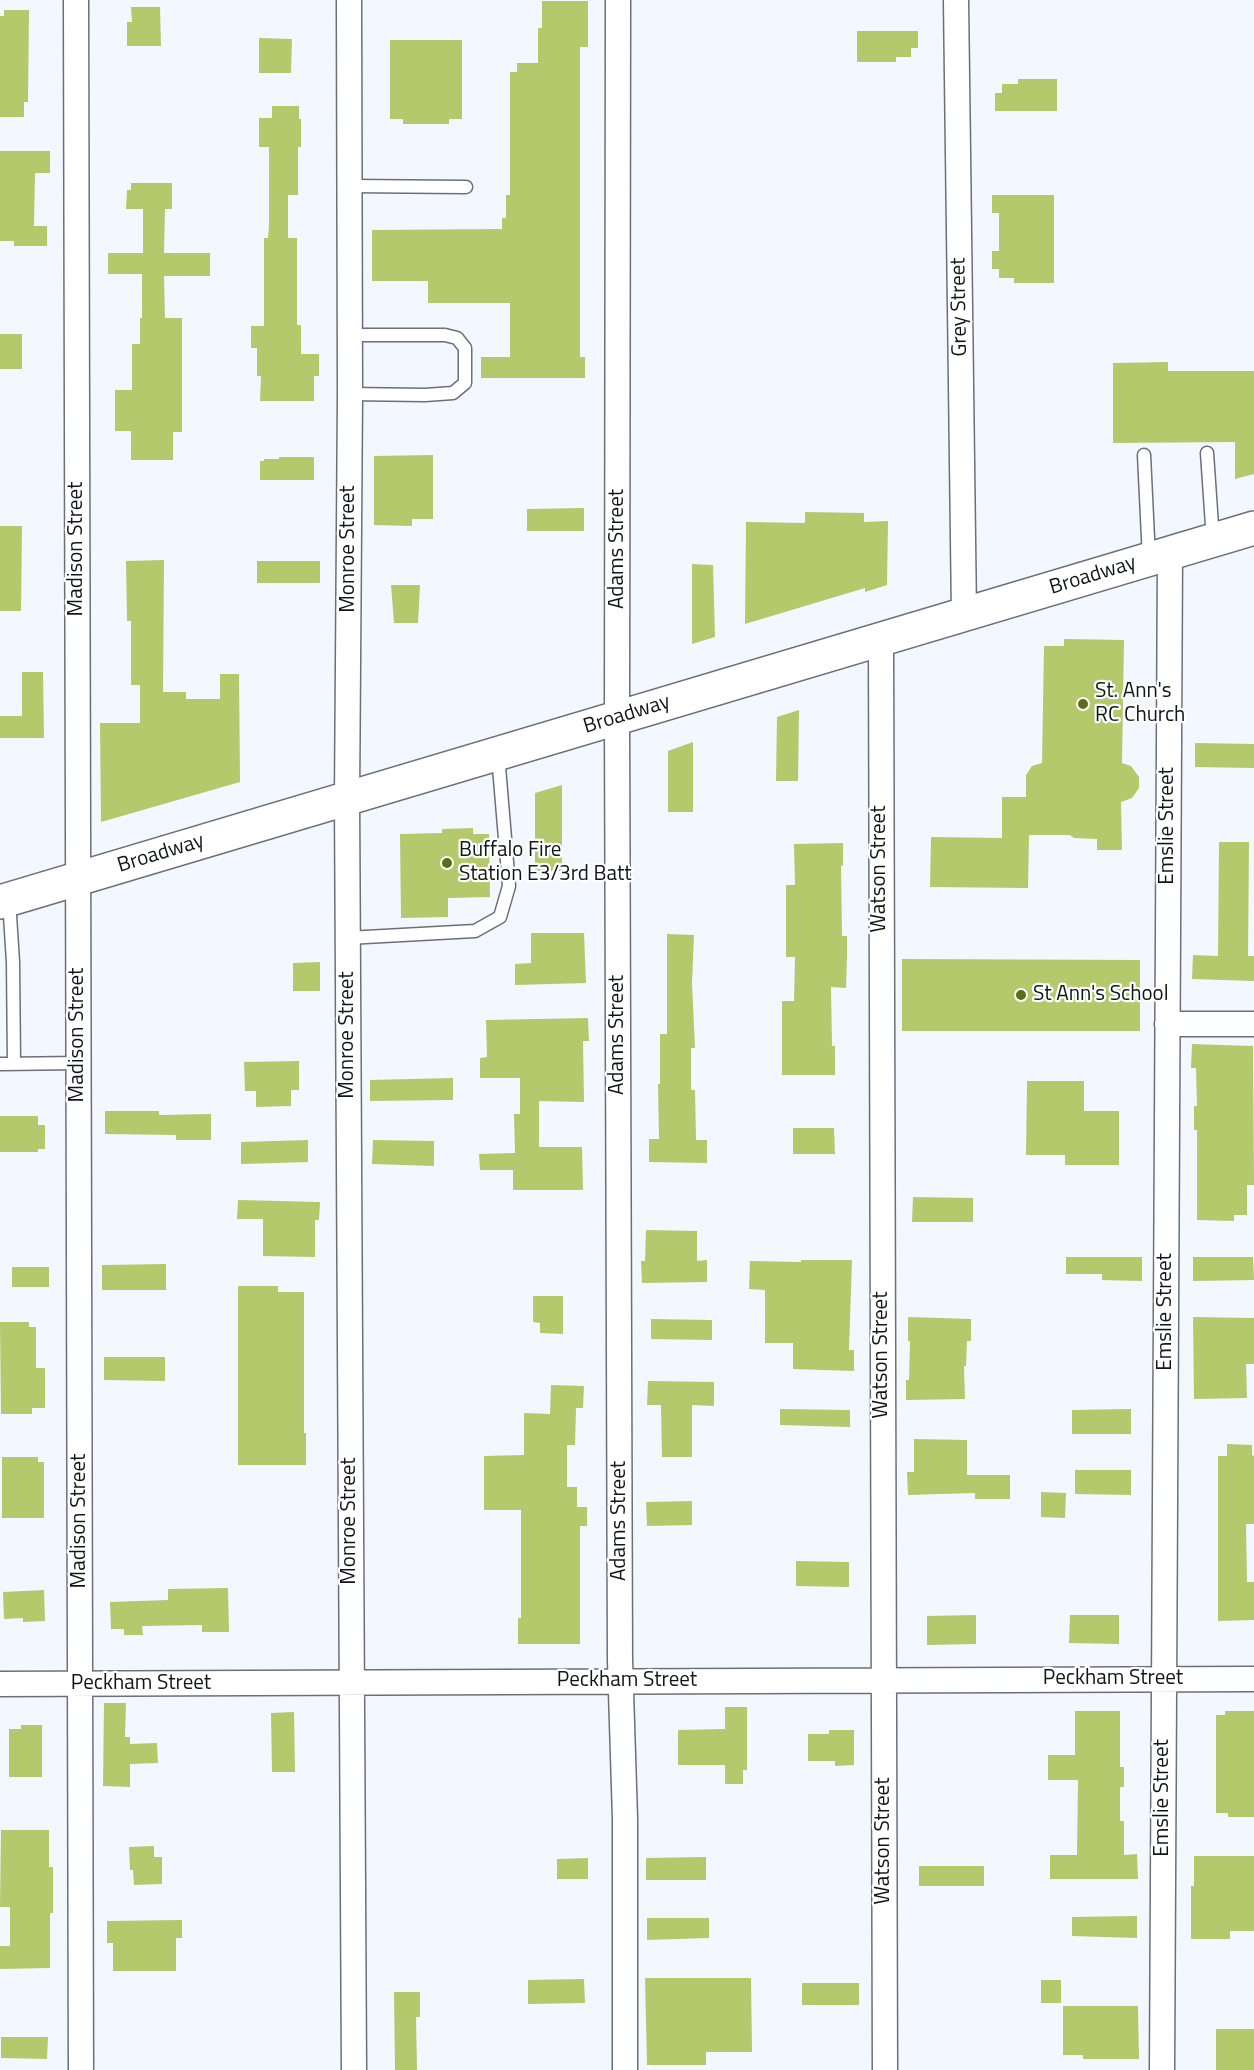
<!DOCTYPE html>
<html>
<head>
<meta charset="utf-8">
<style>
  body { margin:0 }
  canvas { display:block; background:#f3f7ff }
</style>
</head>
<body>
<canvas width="1254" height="2070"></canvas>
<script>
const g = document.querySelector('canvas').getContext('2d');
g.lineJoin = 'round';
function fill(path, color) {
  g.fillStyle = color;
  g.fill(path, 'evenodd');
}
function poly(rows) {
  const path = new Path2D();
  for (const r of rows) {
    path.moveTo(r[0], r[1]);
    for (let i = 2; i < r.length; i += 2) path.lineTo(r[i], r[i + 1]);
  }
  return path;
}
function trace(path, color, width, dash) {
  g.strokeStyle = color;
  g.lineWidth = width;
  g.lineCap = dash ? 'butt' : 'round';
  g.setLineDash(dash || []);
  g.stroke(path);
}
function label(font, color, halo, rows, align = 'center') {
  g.font = font + ' "Titillium Web",sans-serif';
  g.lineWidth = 4.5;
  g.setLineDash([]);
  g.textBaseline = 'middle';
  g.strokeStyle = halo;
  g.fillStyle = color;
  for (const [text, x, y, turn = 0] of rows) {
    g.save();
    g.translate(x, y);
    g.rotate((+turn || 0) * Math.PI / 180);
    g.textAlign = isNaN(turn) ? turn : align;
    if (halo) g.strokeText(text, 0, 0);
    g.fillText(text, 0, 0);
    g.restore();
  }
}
fill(poly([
  [542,1,588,1,588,47,580,47,580,357,585,357,585,378,481,378,481,357,510,357,510,303,428,303,428,281,372,281,372,230,502,229,502,218,506,218,506,195,510,195,510,72,517,72,517,63,538,63,538,28,542,28],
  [131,7,160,7,161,46,127,46,127,22,132,22],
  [4,10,29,10,28,102,24,102,24,117,0,117,0,16,4,16],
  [857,31,918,31,918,48,911,48,911,57,896,57,896,62,857,62],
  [259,38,292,39,291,73,259,73],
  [390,40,462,40,462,119,449,119,449,124,403,124,403,119,390,119],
  [1018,79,1057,79,1057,111,995,111,995,93,1002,93,1002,84,1018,84],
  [272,106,299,106,299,119,301,119,301,147,298,147,298,195,288,195,288,238,297,238,297,325,301,325,301,354,319,354,319,376,314,376,314,401,260,401,261,376,257,376,257,348,251,348,251,326,264,326,264,238,268,238,269,226,269,147,259,147,259,118,272,118],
  [0,151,50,151,50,173,35,173,34,226,47,226,47,246,14,246,14,241,0,241],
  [131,183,172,183,172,209,165,209,164,253,210,253,210,276,164,276,165,318,182,318,182,432,173,432,173,460,131,460,131,431,115,431,115,390,132,390,132,344,140,344,140,318,142,318,142,274,108,274,108,253,143,253,143,209,126,209,127,190,131,190],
  [992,195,1054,195,1054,283,1014,283,1014,278,999,278,999,269,992,269,992,251,999,251,999,213,992,213],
  [0,334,22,334,22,369,0,369],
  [1168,362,1168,371,1254,371,1254,474,1235,479,1235,442,1113,443,1113,363],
  [433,455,433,519,412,519,412,526,374,525,374,456],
  [279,457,314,457,314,480,260,480,260,461,264,461,264,459,279,459],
  [584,508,584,531,527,531,527,509],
  [805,512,864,513,864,522,888,521,887,585,865,592,865,588,745,624,746,522,805,523],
  [0,526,22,526,21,611,0,611],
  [164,560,163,692,186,692,186,699,220,699,220,674,239,674,240,782,101,822,100,723,140,723,140,685,131,685,131,621,127,621,126,561],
  [257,561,320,561,320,583,257,583],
  [692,564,713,565,715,637,692,644],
  [391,585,420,585,418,623,394,623],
  [1064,639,1124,640,1122,763,1131,766,1139,777,1139,788,1132,798,1121,802,1122,850,1097,850,1097,839,1074,838,1070,835,1029,835,1028,888,930,887,931,837,1002,838,1002,797,1026,797,1026,775,1032,766,1042,763,1044,646,1064,646],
  [22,672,43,672,44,738,0,738,0,716,22,716],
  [799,710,798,781,776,781,777,717],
  [693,742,693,812,668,812,668,751],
  [1195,743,1254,744,1254,768,1195,767],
  [562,785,562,871,535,871,535,793],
  [473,828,473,834,489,834,490,897,448,898,448,917,401,918,400,834,442,833,442,829],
  [1219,842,1249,842,1248,956,1254,956,1254,981,1192,979,1193,955,1218,956],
  [843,843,843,865,841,866,842,936,847,936,847,956,846,988,831,987,832,1046,835,1046,835,1075,782,1075,782,1001,794,1001,795,957,786,957,786,885,795,885,794,844],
  [531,933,584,933,586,983,515,985,515,964,531,963],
  [667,934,694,935,692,983,695,1048,691,1048,691,1090,695,1090,696,1140,707,1140,707,1163,649,1162,649,1139,659,1139,658,1084,660,1084,660,1034,667,1034],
  [902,959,1140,960,1140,1031,902,1031],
  [320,962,320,991,293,991,293,963],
  [588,1018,589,1041,583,1041,584,1102,539,1101,539,1147,582,1147,583,1190,513,1190,513,1170,480,1170,479,1154,515,1153,514,1114,520,1114,520,1078,480,1078,480,1058,487,1057,486,1020],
  [1192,1044,1253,1046,1254,1185,1247,1185,1247,1215,1234,1215,1234,1221,1197,1220,1197,1130,1194,1130,1194,1106,1197,1106,1196,1068,1191,1068],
  [299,1061,299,1090,291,1090,291,1106,256,1107,256,1091,245,1091,244,1062],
  [453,1078,453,1100,370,1101,370,1080],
  [1027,1081,1084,1081,1084,1111,1119,1111,1119,1165,1065,1165,1065,1155,1026,1155],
  [105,1111,159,1111,159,1115,211,1114,211,1140,176,1140,176,1135,105,1134],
  [0,1116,38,1116,38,1125,45,1125,45,1149,38,1149,38,1152,0,1152],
  [793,1128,834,1128,835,1154,793,1154],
  [308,1140,308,1162,241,1164,241,1142],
  [373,1140,434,1141,434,1166,372,1164],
  [913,1197,973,1198,973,1222,912,1222],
  [238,1200,320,1202,319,1220,315,1220,315,1257,263,1256,263,1219,237,1219],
  [646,1230,697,1231,697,1261,707,1260,707,1282,642,1283,641,1261,645,1261],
  [1066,1257,1142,1257,1142,1281,1102,1280,1102,1274,1066,1274],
  [1193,1257,1253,1257,1254,1280,1193,1281],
  [801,1260,852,1260,849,1350,854,1350,854,1371,793,1369,793,1343,765,1343,765,1290,749,1289,750,1261,801,1262],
  [166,1264,166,1290,102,1290,102,1265],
  [12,1267,49,1267,49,1287,12,1287],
  [238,1286,278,1286,278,1292,304,1292,304,1433,306,1433,306,1465,238,1465],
  [533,1296,563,1296,563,1334,540,1333,540,1323,533,1322],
  [908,1317,971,1319,971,1341,967,1341,966,1366,964,1366,965,1399,906,1400,906,1380,909,1380,910,1341,908,1341],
  [1193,1317,1254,1318,1254,1364,1246,1364,1247,1398,1194,1399],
  [651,1319,712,1320,712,1340,651,1339],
  [0,1322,29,1322,29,1327,36,1327,36,1368,45,1368,45,1408,32,1408,32,1414,1,1414],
  [104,1357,165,1357,165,1381,104,1380],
  [648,1381,714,1382,714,1406,692,1405,692,1457,662,1457,661,1405,647,1405],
  [551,1385,584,1386,583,1408,576,1408,575,1445,567,1445,567,1487,577,1487,577,1507,587,1507,587,1526,580,1526,580,1644,518,1644,518,1618,521,1618,521,1510,484,1510,484,1456,524,1455,524,1413,550,1414],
  [780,1409,850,1410,850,1427,780,1425],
  [1131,1409,1131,1434,1072,1434,1072,1410],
  [914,1439,967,1440,967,1475,1010,1475,1010,1499,975,1499,975,1493,908,1495,907,1472,914,1472],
  [1227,1444,1252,1445,1252,1455,1254,1456,1254,1524,1246,1524,1247,1582,1254,1582,1254,1620,1218,1621,1218,1456,1227,1456],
  [2,1457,38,1457,38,1462,44,1462,44,1518,2,1518],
  [1075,1470,1131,1470,1131,1495,1075,1494],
  [1041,1492,1066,1493,1065,1518,1041,1517],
  [692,1501,692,1525,647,1526,646,1502],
  [796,1561,849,1562,849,1587,796,1586],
  [228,1588,229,1632,202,1632,202,1625,142,1626,143,1635,124,1635,124,1629,111,1629,110,1602,168,1600,168,1589],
  [44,1590,45,1621,23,1622,23,1618,4,1619,3,1592],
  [976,1615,976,1644,927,1645,927,1616],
  [1070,1615,1119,1615,1119,1644,1069,1643],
  [104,1703,126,1703,125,1737,130,1737,130,1744,157,1743,158,1763,130,1764,130,1787,103,1786],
  [725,1707,747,1707,747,1770,743,1770,743,1784,725,1784,725,1765,678,1765,678,1730,725,1729],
  [1075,1711,1120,1711,1120,1767,1124,1767,1124,1787,1120,1787,1120,1821,1124,1821,1124,1855,1137,1854,1138,1879,1050,1879,1050,1855,1077,1855,1078,1780,1048,1780,1048,1755,1075,1755],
  [1225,1711,1254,1711,1254,1817,1228,1817,1228,1813,1216,1813,1216,1715,1225,1715],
  [294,1712,295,1772,272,1772,271,1713],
  [21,1725,42,1725,42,1777,9,1777,9,1729,21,1729],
  [829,1730,854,1730,854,1765,835,1766,835,1761,808,1761,808,1734,829,1734],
  [1,1830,49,1830,49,1867,53,1867,53,1913,50,1913,50,1968,0,1969,0,1946,10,1946,10,1907,0,1907],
  [154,1846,154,1857,162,1857,162,1884,134,1885,133,1870,130,1870,129,1847],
  [1194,1856,1254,1856,1254,1931,1230,1931,1230,1939,1191,1939,1191,1886,1194,1886],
  [706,1857,706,1880,646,1880,646,1858],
  [588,1858,588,1879,557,1879,557,1859],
  [919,1866,984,1866,984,1886,919,1886],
  [1137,1916,1137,1938,1072,1936,1072,1917],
  [647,1918,709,1918,709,1938,647,1940],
  [182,1920,182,1938,176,1938,176,1971,113,1971,113,1943,107,1943,107,1921],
  [645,1978,751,1978,752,2052,706,2052,706,2065,647,2065],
  [584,1979,585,2003,528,2004,528,1980],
  [1041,1980,1061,1980,1061,2003,1041,2003],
  [802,1983,859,1983,859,2005,802,2005],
  [394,1992,420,1992,420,2017,416,2017,417,2070,395,2070],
  [1063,2006,1138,2006,1139,2059,1083,2059,1083,2055,1063,2055],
  [1216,2029,1254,2029,1254,2070,1216,2070],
  [1,2037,48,2037,47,2059,1,2058]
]), '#b3c96b');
const service = poly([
  [349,186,466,187],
  [349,335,445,335,457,338,465,348,465,383,453,393,425,395,350,394],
  [1207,453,1213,540],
  [1144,455,1149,559],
  [9,900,13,962,14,1064],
  [347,938,475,931,500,917,509,886,498,755],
  [0,1064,79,1063]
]);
const minor = poly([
  [76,0,81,2070],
  [349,0,350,394,347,798,354,2070],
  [618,0,617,718,620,1660,625,1819,625,2070],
  [956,0,964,615],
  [881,640,885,2070],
  [1167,1024,1254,1024],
  [0,1684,1254,1679],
  [1162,2070,1170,553]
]);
const primary = poly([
  [0,902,1254,528]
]);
trace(service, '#6b7078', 15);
trace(minor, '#6b7078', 27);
trace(primary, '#6b7078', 36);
trace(service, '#fff', 12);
trace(minor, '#fff', 24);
trace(primary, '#fff', 33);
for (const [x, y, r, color] of [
  [1083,704,6,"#5c6c17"],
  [447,863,6,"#5c6c17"],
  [1021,995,6,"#5c6c17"]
]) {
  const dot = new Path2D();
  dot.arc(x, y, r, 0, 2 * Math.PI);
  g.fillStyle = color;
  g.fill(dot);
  trace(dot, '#fff', 2);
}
label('21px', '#121417', '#fff', [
  ["Grey Street",960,307,-91],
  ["Madison Street",77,549,-90],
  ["Monroe Street",349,549,-90],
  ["Adams Street",618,549,-90],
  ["Broadway",1093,576,-17],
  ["Broadway",627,715,-17],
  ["Emslie Street",1168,826,-90],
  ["Broadway",161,854,-17],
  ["Watson Street",880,869,-90],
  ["Madison Street",78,1035,-90],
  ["Monroe Street",348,1035,-90],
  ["Adams Street",618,1035,-90],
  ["Emslie Street",1166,1312,-90],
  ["Watson Street",882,1355,-90],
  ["Madison Street",80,1521,-90],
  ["Monroe Street",350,1521,-90],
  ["Adams Street",620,1521,-90],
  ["Peckham Street",1113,1679],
  ["Peckham Street",627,1681],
  ["Peckham Street",141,1684],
  ["Emslie Street",1163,1798,-90],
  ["Watson Street",884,1841,-90]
]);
label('21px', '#121417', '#fff', [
  ["St. Ann's",1095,692],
  ["RC Church",1095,716],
  ["Buffalo Fire",459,851],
  ["Station E3/3rd Batt",459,875],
  ["St Ann's School",1033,995]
], 'left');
</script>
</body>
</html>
